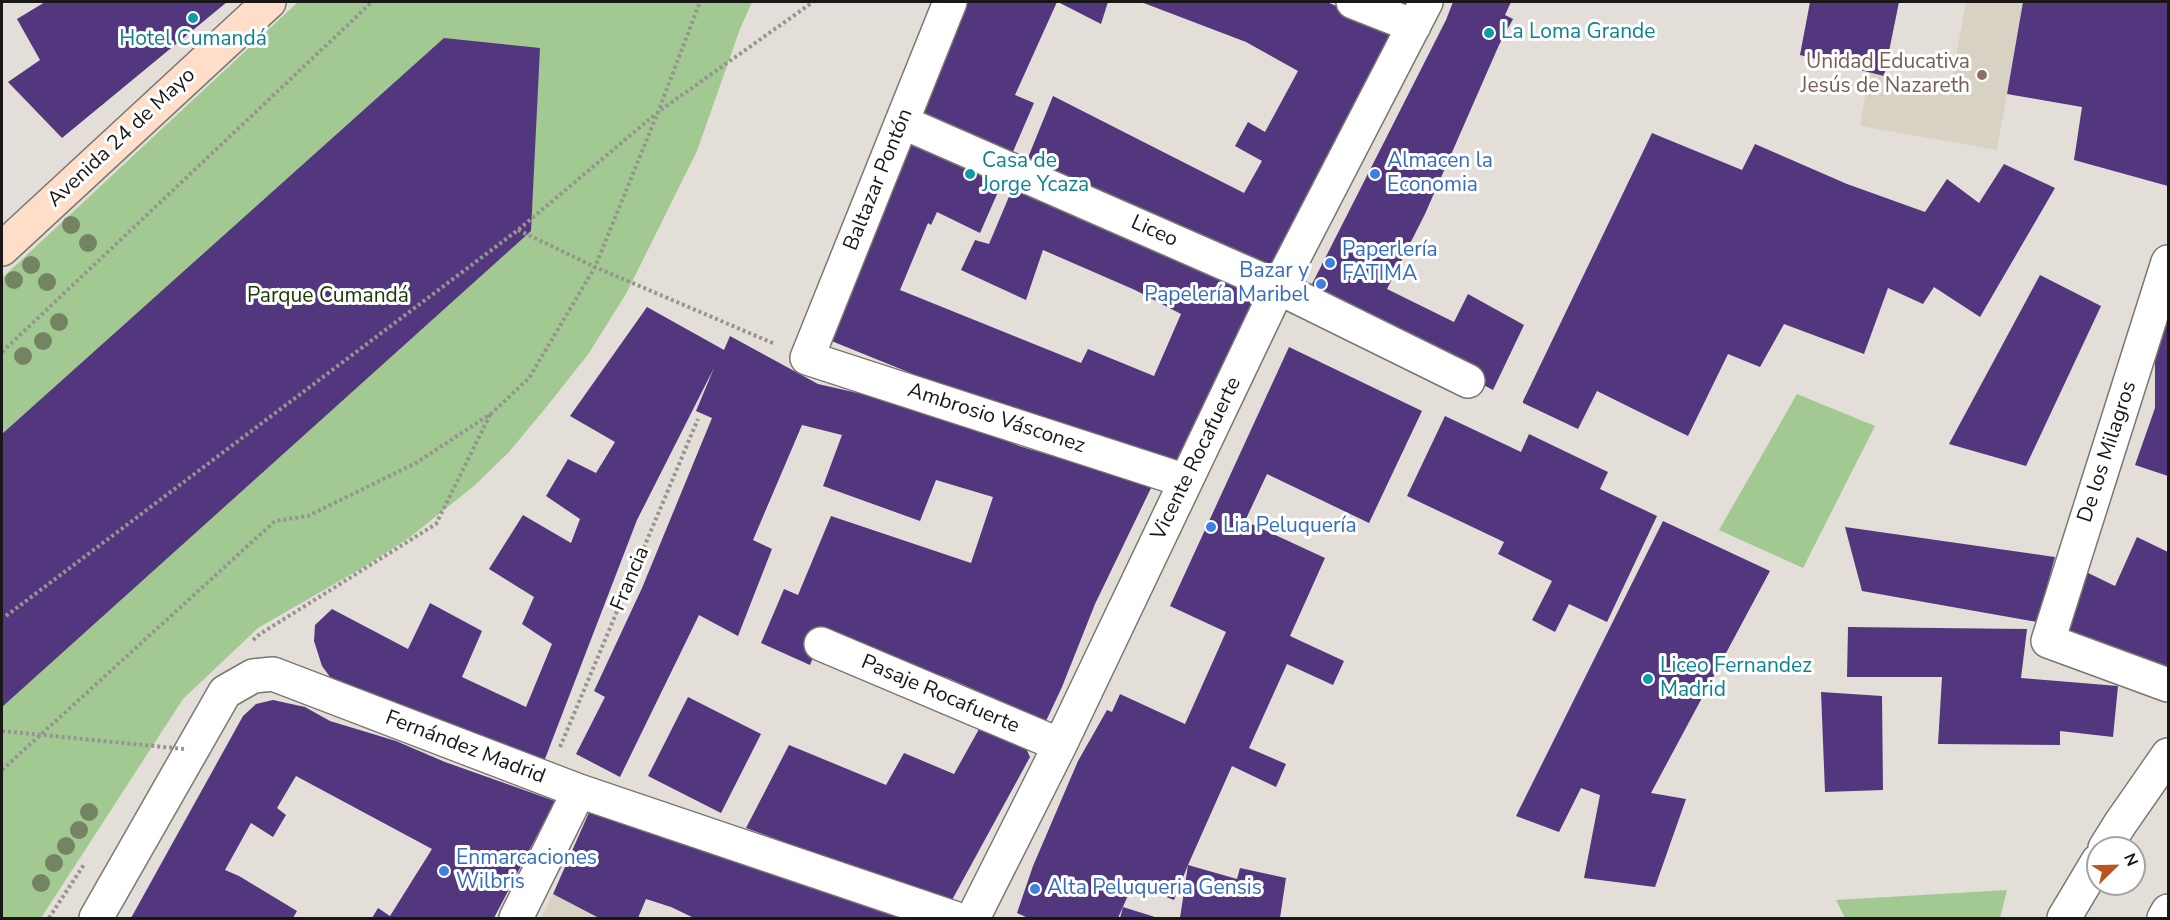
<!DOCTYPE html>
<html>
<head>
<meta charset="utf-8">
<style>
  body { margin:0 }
  #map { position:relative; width:2170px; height:920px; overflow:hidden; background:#e3dfd8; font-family:"Nunito Sans",sans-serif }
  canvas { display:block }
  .frame { position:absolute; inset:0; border:3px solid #191816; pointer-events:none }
  .north { position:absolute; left:2086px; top:836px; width:60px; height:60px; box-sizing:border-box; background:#fff; border:2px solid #a3a3a2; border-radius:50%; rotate:67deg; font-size:16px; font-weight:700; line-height:24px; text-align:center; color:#191816 }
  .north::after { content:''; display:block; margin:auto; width:21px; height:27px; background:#b9561d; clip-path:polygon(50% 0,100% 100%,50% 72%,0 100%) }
</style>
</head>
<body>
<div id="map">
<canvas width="2170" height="920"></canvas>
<div class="frame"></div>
<div class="north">N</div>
</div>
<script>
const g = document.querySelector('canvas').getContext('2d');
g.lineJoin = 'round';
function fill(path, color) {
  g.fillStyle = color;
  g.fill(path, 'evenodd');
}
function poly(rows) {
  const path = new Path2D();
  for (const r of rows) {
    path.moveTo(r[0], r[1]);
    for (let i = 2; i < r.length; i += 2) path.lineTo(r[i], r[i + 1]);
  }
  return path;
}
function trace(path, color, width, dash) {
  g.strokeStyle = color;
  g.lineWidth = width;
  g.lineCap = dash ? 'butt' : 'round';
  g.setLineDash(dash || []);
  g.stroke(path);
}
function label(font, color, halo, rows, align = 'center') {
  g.font = font + ' "Nunito Sans",sans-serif';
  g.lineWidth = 6;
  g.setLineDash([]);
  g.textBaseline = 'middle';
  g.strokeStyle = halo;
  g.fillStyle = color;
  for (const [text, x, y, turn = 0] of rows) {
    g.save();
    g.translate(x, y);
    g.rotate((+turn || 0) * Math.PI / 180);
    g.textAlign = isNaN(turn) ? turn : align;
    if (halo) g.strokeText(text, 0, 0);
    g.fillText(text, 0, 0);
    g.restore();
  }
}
fill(poly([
  [1966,2,2023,2,1997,150,1860,126,1869,73,1950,88],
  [553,894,599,918,541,918]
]), '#d8d2c4');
fill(poly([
  [298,2,752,2,740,29,697,151,626,294,589,353,548,405,509,452,475,485,409,538,362,568,258,628,183,699,41,918,2,918,2,278],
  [1797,394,1875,426,1803,568,1719,530],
  [2007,890,2000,918,1845,918,1836,900]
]), '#a2c991');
fill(poly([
  [45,2,227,2,62,138,8,82,40,60,17,19],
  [964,2,1057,2,1015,95,1034,103,1009,161,914,115],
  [1058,2,1108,2,1101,24],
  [1141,2,1327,2,1394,31,1270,272,1025,165,1053,96,1244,193,1262,161,1235,146,1248,122,1265,132,1298,71,1246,42],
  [1453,2,1511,2,1505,15,1513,19,1499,45,1425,214,1387,289,1454,322,1468,294,1524,325,1493,390,1314,295,1312,284,1446,20],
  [1810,2,1899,2,1884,76,1800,55],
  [2023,2,2168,2,2168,186,2074,160,2082,107,2007,94],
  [444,38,540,48,531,231,2,707,2,434],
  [909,133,1005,176,980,233,937,212,931,225,928,223,900,290,1081,363,1088,349,1154,376,1181,314,1135,290,1043,250,1026,300,961,270,975,240,989,244,1016,180,1260,290,1176,470,945,387,829,340],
  [1652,133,1742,170,1755,144,1847,184,1925,212,1947,179,1979,203,2004,164,2055,188,1980,317,1934,287,1923,304,1888,288,1864,354,1784,324,1760,367,1728,354,1688,436,1597,391,1578,429,1523,403,1523,401],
  [2040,275,2101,306,2026,466,1949,444],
  [647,307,724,350,730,336,818,384,884,399,959,420,1019,446,1152,486,1095,604,1062,687,1046,721,948,678,896,661,824,630,810,665,761,643,784,589,798,595,831,516,971,563,993,497,936,480,920,521,823,486,842,435,802,425,753,540,772,549,738,636,699,615,620,777,576,754,605,697,594,691,642,588,712,418,696,411,714,368,637,520,543,764,330,677,322,666,314,641,315,625,332,609,408,649,430,603,482,631,462,677,526,707,552,644,522,624,534,597,489,569,523,515,571,543,580,519,546,496,568,459,596,473,615,442,570,416],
  [2168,310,2168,476,2135,465,2155,408,2155,350],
  [1289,347,1422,411,1369,523,1267,474,1245,521,1325,558,1290,636,1344,661,1333,685,1287,664,1249,748,1286,764,1276,787,1232,766,1188,865,1237,879,1240,868,1286,878,1280,918,1180,918,1188,865,1174,900,1133,884,1118,918,1028,918,1017,913,1033,866,1078,761,1107,710,1112,712,1120,694,1185,724,1226,632,1170,606],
  [1445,416,1521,452,1529,434,1608,472,1600,489,1657,516,1607,622,1569,604,1555,632,1532,620,1552,581,1498,554,1504,542,1407,496],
  [1663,521,1770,571,1651,793,1686,799,1655,887,1584,878,1600,795,1581,788,1559,832,1516,816],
  [1845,527,2055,557,2037,622,1862,591],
  [2137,537,2168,552,2168,672,2065,633,2084,571,2115,586],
  [1848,627,2027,629,2021,678,2118,686,2113,737,2060,731,2060,745,1938,744,1942,677,1847,677],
  [1821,692,1882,696,1883,790,1825,792],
  [688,697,761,734,721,813,648,776],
  [273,700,305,707,330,721,396,741,445,762,555,801,494,918,372,918,378,908,390,916,432,849,296,776,277,808,286,815,273,837,251,823,225,870,239,876,297,911,293,918,131,918,243,716,256,704],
  [979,729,1025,746,1030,757,952,900,882,878,746,828,789,745,886,785,904,753,954,774],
  [591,808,921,918,715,918,710,917,709,918,694,918,671,907,646,899,638,918,599,918,553,894],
  [1123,907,1158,918,1120,918]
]), '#53377e');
const street = poly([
  [950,2,807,358,1186,481],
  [1353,2,1414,26],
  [902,122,1267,282,1468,381],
  [2168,262,2048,641,2168,685],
  [821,644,1060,745],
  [2105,848,2120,824,2168,755],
  [96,918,225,692,253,676,273,674,579,791,954,918],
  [516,918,579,791],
  [973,918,1060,745,1278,288,1426,2],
  [2064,918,2098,861],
  [2164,918,2168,911]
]);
const secondary = poly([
  [2,249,269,2]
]);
trace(street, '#7a7771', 36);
trace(secondary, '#7a7771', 36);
trace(poly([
  [518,230,595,267,775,344],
  [2,352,372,2],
  [6,616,518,230,658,112,813,2],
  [253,640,260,634,436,524,491,413],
  [560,747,698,419],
  [2,770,275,521,308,516,416,463,492,413,529,378,595,267,658,112,700,2],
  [49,918,85,863]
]), '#97948f', 4, [3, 3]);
trace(street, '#fff', 33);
trace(secondary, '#fedec8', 33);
trace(poly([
  [2,731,184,749]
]), '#97948f', 4, [3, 3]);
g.fillStyle = '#748463';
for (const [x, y] of [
  [71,225],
  [88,243],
  [31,265],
  [14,280],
  [47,282],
  [59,322],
  [43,341],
  [23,356],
  [89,812],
  [79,830],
  [66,846],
  [54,863],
  [41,883]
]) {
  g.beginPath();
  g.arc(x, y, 9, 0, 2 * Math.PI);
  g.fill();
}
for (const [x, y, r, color] of [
  [193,18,6,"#0f9aa8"],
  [1489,33,6,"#0f9aa8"],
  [1982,75,6,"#8d6e63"],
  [970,174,6,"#0f9aa8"],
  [1375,174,6,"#3f7fe0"],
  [1330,263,6,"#3f7fe0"],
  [1321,284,6,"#3f7fe0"],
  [1211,527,6,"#3f7fe0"],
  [1648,679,6,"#0f9aa8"],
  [444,871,6,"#3f7fe0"],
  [1035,889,6,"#3f7fe0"]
]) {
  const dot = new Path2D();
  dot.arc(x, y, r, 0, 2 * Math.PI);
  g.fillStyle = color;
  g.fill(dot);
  trace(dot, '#fff', 2);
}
label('21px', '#0d838f', '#fff', [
  ["La Loma Grande",1501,33],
  ["Hotel Cumandá",193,40,"center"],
  ["Casa de",982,162],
  ["Jorge Ycaza",982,186],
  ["Liceo Fernandez",1660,667],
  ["Madrid",1660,691]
], 'left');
label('21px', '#785e54', '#fff', [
  ["Unidad Educativa",1970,63],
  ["Jesús de Nazareth",1970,87]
], 'right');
label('21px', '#191816', '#fff', [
  ["Avenida 24 de Mayo",122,138,-43],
  ["Baltazar Pontón",879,180,-68],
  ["Liceo",1154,232,24],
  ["Ambrosio Vásconez",996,419,18],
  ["De los Milagros",2108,452,-72],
  ["Vicente Rocafuerte",1197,459,-64],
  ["Francia",631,579,-67],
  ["Pasaje Rocafuerte",940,695,23],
  ["Fernández Madrid",465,748,21]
]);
label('21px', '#366cbe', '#fff', [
  ["Almacen la",1387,162],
  ["Economia",1387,186],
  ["Paperlería",1342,251],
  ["FATIMA",1342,275],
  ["Bazar y",1309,272,"right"],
  ["Papelería Maribel",1309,296,"right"],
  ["Lia Peluquería",1223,527],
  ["Enmarcaciones",456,859],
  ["Wilbris",456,883],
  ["Alta Peluqueria Gensis",1047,889]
], 'left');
label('21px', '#193903', '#fff', [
  ["Parque Cumandá",328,297]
]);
</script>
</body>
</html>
